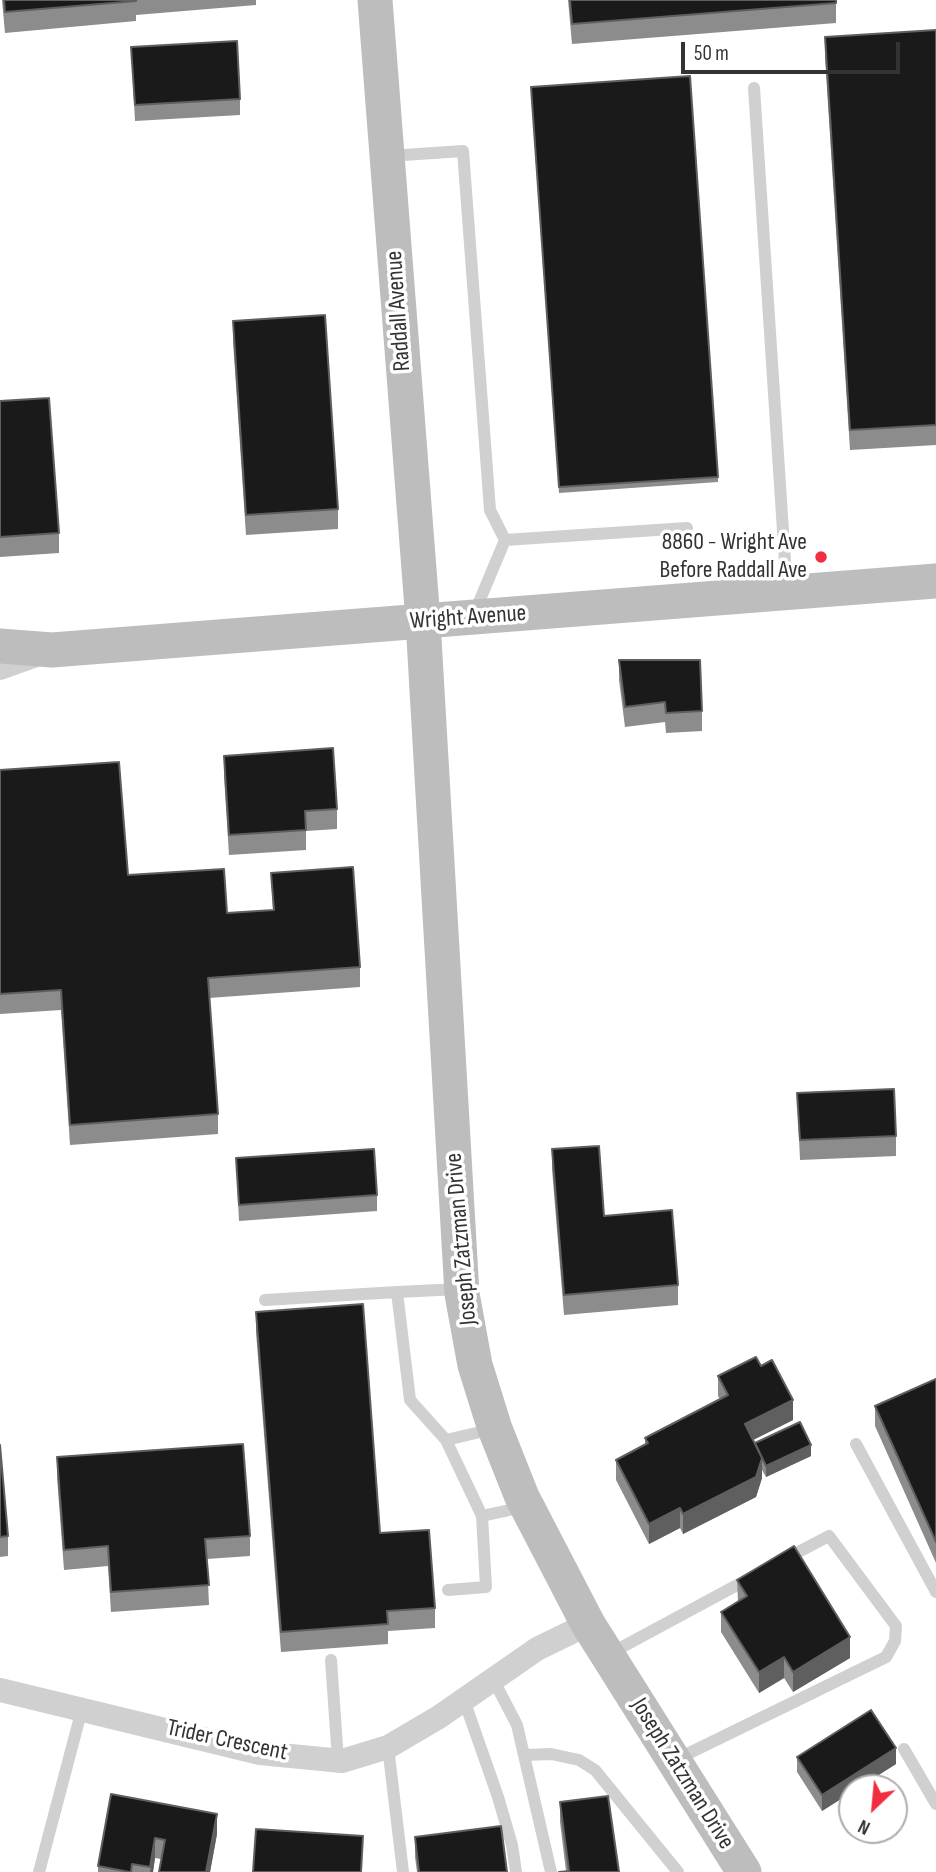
<!DOCTYPE html>
<html>
<head>
<meta charset="utf-8">
<style>
  body { margin:0 }
  #map { position:relative; width:936px; height:1872px; overflow:hidden; background:#fff; font-family:"Sofia Sans Condensed",sans-serif }
  canvas { display:block }
  .north { position:absolute; left:838px; top:1774px; width:70px; height:70px; box-sizing:border-box; background:#fff; border:2px solid #adadad; border-radius:50%; rotate:206deg; font-size:19px; font-weight:700; line-height:28px; text-align:center; color:#333 }
  .north::after { content:''; display:block; margin:auto; width:24px; height:32px; background:#f22d42; clip-path:polygon(50% 0,100% 100%,50% 72%,0 100%) }
  .scale { position:absolute; left:681px; top:42px; width:219px; height:32px; box-sizing:border-box; border:4px solid #333; border-top:0; padding-left:9px; font-size:21px; line-height:24px; white-space:nowrap; color:#333; -webkit-text-stroke:5px #fff; paint-order:stroke }
</style>
</head>
<body>
<div id="map">
<canvas width="936" height="1872"></canvas>
<div class="north">N</div>
<div class="scale">50 m</div>
</div>
<script>
const g = document.querySelector('canvas').getContext('2d');
g.lineJoin = 'round';
function poly(rows) {
  const path = new Path2D();
  for (const r of rows) {
    path.moveTo(r[0], r[1]);
    for (let i = 2; i < r.length; i += 2) path.lineTo(r[i], r[i + 1]);
  }
  return path;
}
function trace(path, color, width, dash) {
  g.strokeStyle = color;
  g.lineWidth = width;
  g.lineCap = dash ? 'butt' : 'round';
  g.setLineDash(dash || []);
  g.stroke(path);
}
function fill(path, color) {
  g.fillStyle = color;
  g.fill(path, 'evenodd');
}
function label(font, color, halo, rows, align = 'center') {
  g.font = font + ' "Sofia Sans Condensed",sans-serif';
  g.lineWidth = 7;
  g.setLineDash([]);
  g.textBaseline = 'middle';
  g.strokeStyle = halo;
  g.fillStyle = color;
  for (const [text, x, y, turn = 0] of rows) {
    g.save();
    g.translate(x, y);
    g.rotate((+turn || 0) * Math.PI / 180);
    g.textAlign = isNaN(turn) ? turn : align;
    if (halo) g.strokeText(text, 0, 0);
    g.fillText(text, 0, 0);
    g.restore();
  }
}
trace(poly([
  [754,88,787,592],
  [389,156,463,151,490,510,505,540],
  [474,614,505,540,687,528],
  [397,1292,460,1289],
  [265,1300,397,1292,410,1400,446,1440,482,1516],
  [446,1440,493,1429],
  [856,1444,936,1592],
  [448,1590,486,1587,482,1516,523,1507],
  [611,1653,752,1577],
  [331,1660,338,1760],
  [493,1679,517,1725,551,1872],
  [464,1700,498,1797,512,1845,516,1872],
  [388,1747,403,1872],
  [904,1749,936,1804],
  [524,1755,551,1754,579,1760,595,1770,678,1872],
  [675,1760,886,1657,895,1641,896,1626,829,1536,783,1560],
  [39,1872,82,1709]
]), '#d0d0d0', 12);
trace(poly([
  [0,668,39,654],
  [0,1690,260,1753,342,1761,388,1747,439,1717,537,1649,588,1624]
]), '#d0d0d0', 24);
trace(poly([
  [375,0,423,621,462,1294,475,1365,495,1429,522,1497,588,1624,744,1872],
  [0,646,52,650,936,581]
]), '#bdbdbd', 35);
fill(poly([
  [2,0,256,0,256,5,136,15,136,21,5,33],
  [568,0,836,0,836,23,572,44],
  [936,30,936,445,850,450,825,57,825,37],
  [131,47,240,99,240,115,135,121],
  [531,93,718,477,718,482,559,493],
  [233,321,338,509,338,529,246,535,233,341],
  [0,401,59,533,59,553,0,557],
  [619,660,702,711,702,731,666,733,665,722,625,727,619,680],
  [224,756,337,809,337,829,306,831,306,850,229,855,224,776],
  [0,770,128,875,227,913,273,910,271,873,360,967,360,987,209,998,218,1114,218,1134,70,1145,61,1010,0,1014],
  [797,1093,896,1136,896,1156,800,1160],
  [552,1149,604,1216,678,1285,678,1305,564,1315,552,1169],
  [236,1158,377,1195,377,1211,239,1221],
  [256,1312,380,1533,435,1608,435,1628,388,1631,388,1644,281,1652,256,1332],
  [718,1376,793,1420,753,1440,755,1444,811,1456,766,1477,762,1470,762,1478,756,1497,683,1534,680,1528,649,1544,616,1480,616,1460,645,1445,645,1438,720,1399,718,1396],
  [936,1379,936,1563,875,1426,875,1406],
  [0,1445,8,1536,8,1556,0,1557],
  [57,1457,250,1536,250,1556,207,1559,209,1605,111,1612,108,1566,64,1570,57,1477],
  [737,1580,850,1658,793,1692,784,1678,759,1693,721,1632,721,1612,738,1602],
  [797,1757,896,1764,822,1811,797,1772],
  [111,1794,217,1834,210,1872,159,1872,161,1859,155,1858,153,1872,98,1872,98,1866],
  [560,1802,619,1872,566,1871,560,1822],
  [415,1837,507,1872,417,1872,415,1857]
]), '#8c8c8c');
fill(poly([
  [793,1400,793,1420,745,1444,745,1424],
  [811,1445,811,1456,766,1477,766,1466],
  [762,1458,762,1478,756,1497,683,1534,683,1514],
  [680,1508,680,1528,649,1544,649,1524],
  [850,1637,850,1658,793,1692,793,1672],
  [784,1657,784,1678,759,1693,759,1672],
  [896,1748,896,1764,858,1788,852,1788,852,1792,822,1811,822,1795],
  [217,1814,217,1834,210,1872,206,1872],
  [155,1838,155,1858,153,1872,150,1872]
]), '#5f5f5f');
const building = poly([
  [4,0,136,0,136,1,5,12,4,0],
  [570,0,836,0,836,3,572,24,570,0],
  [936,30,936,425,850,430,825,37,936,30],
  [237,41,240,99,135,105,131,47,237,41],
  [690,76,718,477,559,487,531,87,690,76],
  [325,315,338,509,246,515,233,321,325,315],
  [49,398,59,533,0,537,0,401,49,398],
  [619,660,700,660,702,711,666,713,665,702,625,707,619,660],
  [333,748,337,809,305,811,306,830,229,835,224,756,333,748],
  [119,762,128,875,224,869,227,913,274,910,271,873,353,867,360,967,208,978,218,1114,70,1125,61,990,0,994,0,770,119,762],
  [894,1089,896,1136,800,1140,797,1093,894,1089],
  [599,1146,604,1216,672,1210,678,1285,564,1295,552,1149,599,1146],
  [374,1149,377,1195,239,1205,236,1158,374,1149],
  [363,1304,380,1533,429,1530,435,1608,387,1611,388,1624,281,1632,256,1312,363,1304],
  [756,1357,761,1366,772,1360,793,1400,745,1424,762,1458,756,1477,683,1514,680,1508,649,1524,616,1460,648,1443,645,1438,728,1395,718,1376,756,1357],
  [936,1379,936,1542,875,1406,936,1379],
  [800,1422,811,1445,766,1466,755,1443,800,1422],
  [243,1444,250,1536,205,1539,209,1585,111,1592,108,1546,64,1550,57,1457,243,1444],
  [0,1445,8,1536,0,1537,0,1445],
  [794,1546,850,1637,793,1672,784,1657,759,1672,721,1612,747,1596,737,1580,794,1546],
  [871,1710,896,1748,822,1795,797,1757,871,1710],
  [111,1794,217,1814,206,1872,159,1872,165,1840,155,1838,150,1867,132,1864,131,1872,129,1872,98,1866,111,1794],
  [608,1796,619,1872,559,1872,569,1871,560,1802,608,1796],
  [501,1826,507,1872,419,1872,415,1837,501,1826],
  [256,1829,363,1836,361,1872,253,1872,256,1829]
]);
fill(building, '#1a1a1a');
trace(building, '#5f5f5f', 2);
for (const [x, y, r, color] of [
  [821,557,7,"#f22d42"]
]) {
  const dot = new Path2D();
  dot.arc(x, y, r, 0, 2 * Math.PI);
  g.fillStyle = color;
  g.fill(dot);
  trace(dot, '#fff', 2.5);
}
label('24px', '#333', '#fff', [
  ["Raddall Avenue",399,311,-94],
  ["Wright Avenue",468,618,-4],
  ["Joseph Zatzman Drive",462,1239,-95],
  ["Trider Crescent",227,1741,12],
  ["Joseph Zatzman Drive",682,1774,58]
]);
label('24px', '#333', '#fff', [
  ["8860 - Wright Ave",807,543],
  ["Before Raddall Ave",807,571]
], 'right');
</script>
</body>
</html>
